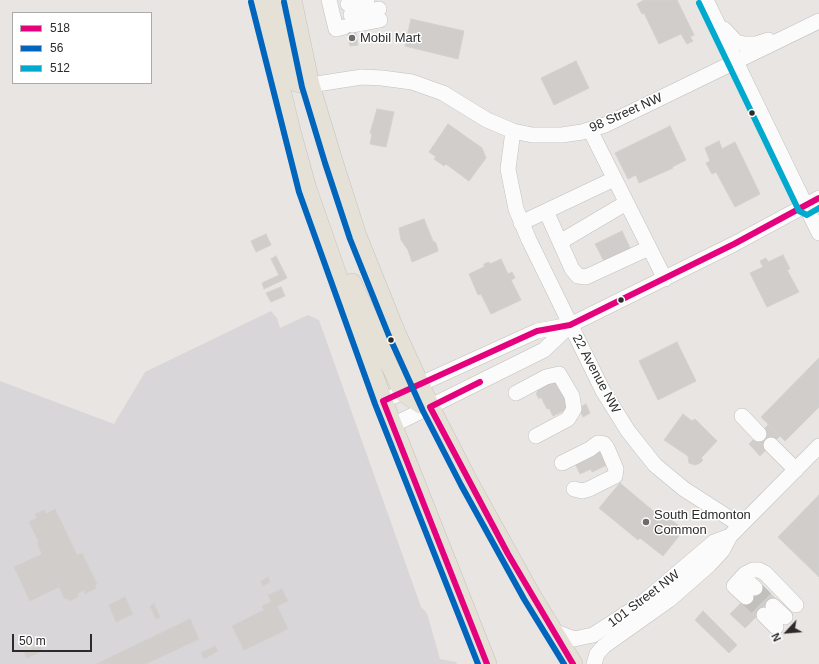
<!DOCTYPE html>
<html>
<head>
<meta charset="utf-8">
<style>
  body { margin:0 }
  #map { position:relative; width:819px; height:664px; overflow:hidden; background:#e8e5e2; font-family:Helvetica,sans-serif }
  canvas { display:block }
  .legend { position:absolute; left:12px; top:12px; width:140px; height:72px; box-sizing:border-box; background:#fff; border:1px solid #aaa; margin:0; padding:5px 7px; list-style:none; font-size:12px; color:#2b2b2b }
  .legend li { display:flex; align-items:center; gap:8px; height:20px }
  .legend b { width:20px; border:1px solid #aaa }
  .north { position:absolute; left:767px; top:612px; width:40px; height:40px; -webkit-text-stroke:3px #fff; paint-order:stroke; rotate:244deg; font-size:11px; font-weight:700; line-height:16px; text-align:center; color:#2b2b2b }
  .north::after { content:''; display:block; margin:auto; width:14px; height:18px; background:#2b2b2b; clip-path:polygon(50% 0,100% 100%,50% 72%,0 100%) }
  .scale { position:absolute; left:12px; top:634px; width:80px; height:18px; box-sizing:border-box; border:2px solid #2b2b2b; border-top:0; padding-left:5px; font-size:12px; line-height:14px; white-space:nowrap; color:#2b2b2b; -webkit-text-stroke:3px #fff; paint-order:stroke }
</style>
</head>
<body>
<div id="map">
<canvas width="819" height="664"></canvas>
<ul class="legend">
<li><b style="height:5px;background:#e5007d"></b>518</li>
<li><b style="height:5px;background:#0065bd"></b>56</li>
<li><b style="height:5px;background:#00a9ce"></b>512</li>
</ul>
<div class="north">N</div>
<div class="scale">50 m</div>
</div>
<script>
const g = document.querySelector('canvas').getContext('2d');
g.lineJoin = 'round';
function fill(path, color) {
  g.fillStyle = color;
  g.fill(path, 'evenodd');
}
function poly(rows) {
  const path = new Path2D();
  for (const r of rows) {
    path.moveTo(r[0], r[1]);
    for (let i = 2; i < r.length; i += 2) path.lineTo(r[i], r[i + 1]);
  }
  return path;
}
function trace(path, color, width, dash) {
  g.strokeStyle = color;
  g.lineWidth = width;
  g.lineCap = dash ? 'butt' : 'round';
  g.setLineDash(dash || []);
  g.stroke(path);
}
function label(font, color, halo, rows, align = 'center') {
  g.font = font + ' Helvetica,sans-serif';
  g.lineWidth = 3;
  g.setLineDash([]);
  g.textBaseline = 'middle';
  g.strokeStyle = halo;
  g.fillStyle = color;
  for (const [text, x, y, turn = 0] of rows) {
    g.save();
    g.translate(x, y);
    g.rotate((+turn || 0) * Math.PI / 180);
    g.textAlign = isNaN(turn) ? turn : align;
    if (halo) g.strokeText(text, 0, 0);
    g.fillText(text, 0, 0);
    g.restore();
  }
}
fill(poly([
  [271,311,277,318,280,328,308,315,319,320,421,607,427,613,440,659,456,662,457,664,0,664,0,381,114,424,145,372]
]), '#d9d6d9');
const building = poly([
  [644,0,677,0,694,35,690,37,693,41,687,44,681,34,659,44,644,13,642,14,637,4,644,0],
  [411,19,464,31,458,59,405,46,411,19],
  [355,29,358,45,350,46,347,30,355,29],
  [576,61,589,88,554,105,541,78,576,61],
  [377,109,394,112,386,147,370,144,372,134,370,133,377,109],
  [448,124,482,148,486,158,469,181,446,164,444,166,434,159,436,157,429,152,448,124],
  [670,126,686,160,672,167,673,168,639,183,636,175,628,179,615,153,670,126],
  [719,141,722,149,735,142,760,194,735,207,716,172,712,174,706,163,710,161,705,148,719,141],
  [424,219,433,241,436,243,438,251,412,262,408,250,401,240,399,228,424,219],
  [622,231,632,252,606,265,595,244,622,231],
  [266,234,271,245,256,252,251,241,266,234],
  [783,255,790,269,787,270,799,292,767,307,750,273,763,267,760,261,766,258,768,262,783,255],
  [276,256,287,278,264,289,262,283,279,275,271,259,276,256],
  [501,259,508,274,512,272,515,278,511,280,521,300,491,314,481,294,478,295,469,274,484,267,484,264,489,262,490,264,501,259],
  [281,287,285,296,271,302,266,293,281,287],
  [677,342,696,381,658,400,639,361,677,342],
  [819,358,819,407,785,441,761,417,819,358],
  [560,377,569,408,553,416,549,408,547,409,541,397,539,399,536,393,538,392,535,386,560,377],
  [586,404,590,413,583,417,579,408,586,404],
  [683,414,692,421,695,419,717,441,701,458,703,460,700,463,695,465,689,463,688,456,664,440,683,414],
  [768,425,780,436,760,456,749,444,768,425],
  [601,446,609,464,592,472,591,469,580,474,574,461,601,446],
  [620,483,658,515,661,511,684,530,663,556,640,538,638,540,599,508,620,483],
  [819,495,819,577,778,537,819,495],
  [55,509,77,555,82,553,97,584,95,585,96,588,85,594,84,590,77,594,78,597,69,601,68,598,65,599,59,587,30,601,14,567,42,554,37,543,39,542,29,522,37,518,35,514,44,510,46,514,55,509],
  [268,577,270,582,263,586,261,581,268,577],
  [760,583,778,601,759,620,741,603,760,583],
  [282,589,288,601,277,606,288,629,244,650,232,626,264,610,262,606,271,602,268,595,282,589],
  [125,597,133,614,116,622,109,605,125,597],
  [741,603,756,617,745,628,730,614,741,603],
  [154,604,160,617,156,619,150,606,154,604],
  [703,611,737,645,729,653,695,620,703,611],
  [190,619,199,639,146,664,96,664,190,619],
  [40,645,42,651,27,658,24,652,40,645],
  [215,646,218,651,204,659,201,653,215,646]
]);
fill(building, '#d0cdcb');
trace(building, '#d3d1ce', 1);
trace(poly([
  [755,588,773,606],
  [746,597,764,615]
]), '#c2c0bd', 15, [15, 8]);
const minor = poly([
  [329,0,336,29,344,27],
  [706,0,819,233],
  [348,4,367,0],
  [351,15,379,9],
  [353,25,380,20],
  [724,29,736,42,744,44,756,44,768,40],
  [310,85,362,77,382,78,412,82,443,93,487,120,513,131,532,135,562,135,582,132,605,125,819,21],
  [590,130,665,279],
  [513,131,508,169,516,209,529,240,603,391,628,431,655,465,684,489,740,525],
  [546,211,572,269,578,276,586,277,649,248],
  [521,223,614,179],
  [560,242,626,203],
  [516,393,546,377,559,374,572,396,574,409,568,419,536,436],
  [383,401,537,331,570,325,734,244,819,198],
  [742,416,759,434],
  [393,425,544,350,570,325],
  [771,445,796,470],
  [562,463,590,449,598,443,604,444,607,448,616,469,615,476,589,489,582,491,574,489],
  [742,577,755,588],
  [746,597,734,586,745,574,753,570,759,570,765,573,796,605],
  [773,606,785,617],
  [764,615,776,627],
  [551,630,574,639,593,635,641,604,714,542,730,536],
  [594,664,597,654,604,646,669,600,709,565,722,551,730,536,819,446]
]);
const major = poly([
  [259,0,292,135,307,189,341,286,383,401,487,664],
  [273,0,289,72,296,82,310,85],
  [292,0,310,85,333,161,357,236,396,333,430,407,468,481,531,595,573,664],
  [352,283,403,392,421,404,430,407]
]);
trace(minor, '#c1c0c0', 16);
trace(major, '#c5c3c2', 20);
trace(minor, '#fcfbfb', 15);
trace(major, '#e5e1d6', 19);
trace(poly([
  [480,382,430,407,508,554,573,664],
  [487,664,383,401,537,331,570,325,734,244,819,198]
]), '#e5007d', 6);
trace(poly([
  [251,2,299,192,375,404,478,664],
  [284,2,302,87,325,163,350,239,389,336,423,411,461,485,524,599,564,664]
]), '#0065bd', 6);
trace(poly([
  [699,3,799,211,807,215,819,208]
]), '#00a9ce', 6);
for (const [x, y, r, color] of [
  [352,38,4,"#6d6c6b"],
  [752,113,3.5,"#2b2b2b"],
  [621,300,3.5,"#2b2b2b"],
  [391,340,3.5,"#2b2b2b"],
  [646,522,4,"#6d6c6b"]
]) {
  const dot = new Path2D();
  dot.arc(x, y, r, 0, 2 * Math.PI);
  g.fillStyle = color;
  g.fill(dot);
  trace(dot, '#fff', 1.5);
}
label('13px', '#2b2b2b', '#fff', [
  ["Mobil Mart",360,38],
  ["South Edmonton",654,515],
  ["Common",654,530]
], 'left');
label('13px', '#2b2b2b', '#fff', [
  ["98 Street NW",626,113,-24],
  ["22 Avenue NW",596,374,62],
  ["101 Street NW",644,599,-37]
]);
</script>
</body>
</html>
